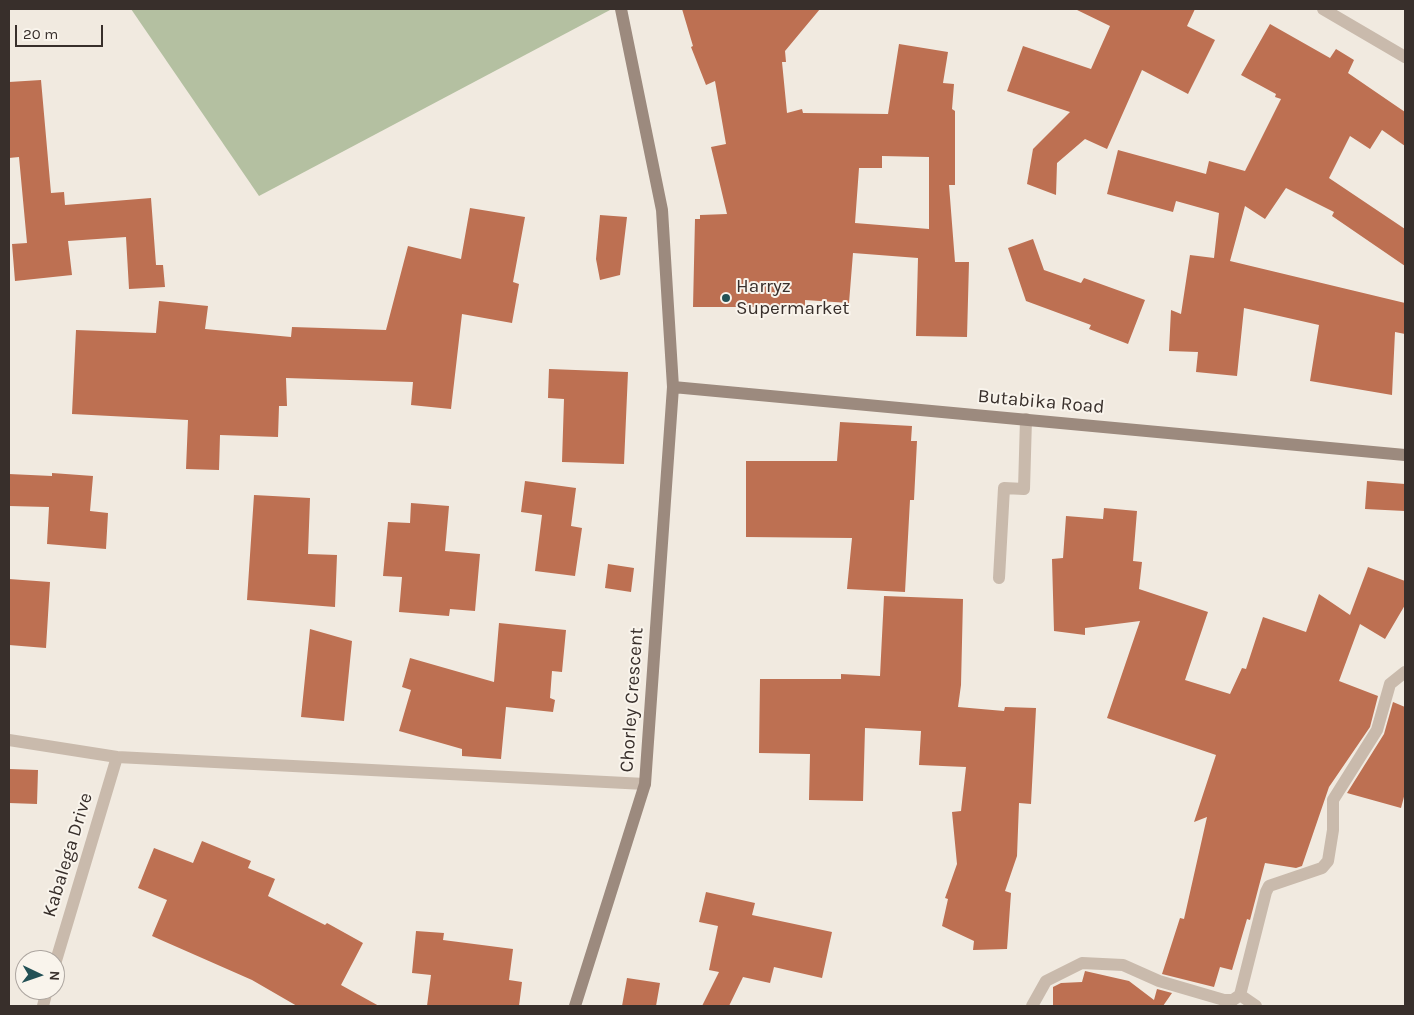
<!DOCTYPE html>
<html>
<head>
<meta charset="utf-8">
<style>
  body { margin:0 }
  #map { position:relative; width:1414px; height:1015px; overflow:hidden; background:#f1eae0; font-family:Karla,sans-serif }
  canvas { display:block }
  .frame { position:absolute; inset:0; border:10px solid #382f2b; pointer-events:none }
  .north { position:absolute; left:15px; top:950px; width:50px; height:50px; box-sizing:border-box; background:#f9f4ec; border:1px solid #aca59f; border-radius:50%; rotate:93deg; font-size:14px; font-weight:700; line-height:20px; text-align:center; color:#382f2b }
  .north::after { content:''; display:block; margin:auto; width:18px; height:22px; background:#235156; clip-path:polygon(50% 0,100% 100%,50% 72%,0 100%) }
  .scale { position:absolute; left:15px; top:25px; width:88px; height:22px; box-sizing:border-box; border:2px solid #382f2b; border-top:0; padding-left:6px; font-size:15px; line-height:18px; white-space:nowrap; color:#382f2b; -webkit-text-stroke:4px #f9f4ec; paint-order:stroke }
</style>
</head>
<body>
<div id="map">
<canvas width="1414" height="1015"></canvas>
<div class="frame"></div>
<div class="north">N</div>
<div class="scale">20 m</div>
</div>
<script>
const g = document.querySelector('canvas').getContext('2d');
g.lineJoin = 'round';
function fill(path, color) {
  g.fillStyle = color;
  g.fill(path, 'evenodd');
}
function poly(rows) {
  const path = new Path2D();
  for (const r of rows) {
    path.moveTo(r[0], r[1]);
    for (let i = 2; i < r.length; i += 2) path.lineTo(r[i], r[i + 1]);
  }
  return path;
}
function trace(path, color, width, dash) {
  g.strokeStyle = color;
  g.lineWidth = width;
  g.lineCap = dash ? 'butt' : 'round';
  g.setLineDash(dash || []);
  g.stroke(path);
}
function label(font, color, halo, rows, align = 'center') {
  g.font = font + ' Karla,sans-serif';
  g.lineWidth = 4;
  g.setLineDash([]);
  g.textBaseline = 'middle';
  g.strokeStyle = halo;
  g.fillStyle = color;
  for (const [text, x, y, turn = 0] of rows) {
    g.save();
    g.translate(x, y);
    g.rotate((+turn || 0) * Math.PI / 180);
    g.textAlign = isNaN(turn) ? turn : align;
    if (halo) g.strokeText(text, 0, 0);
    g.fillText(text, 0, 0);
    g.restore();
  }
}
fill(poly([
  [131,9,609,9,610,10,259,196]
]), '#b4c0a1');
fill(poly([
  [682,9,820,9,785,51,786,62,782,62,787,113,802,109,803,113,888,114,899,44,948,52,943,83,954,84,952,109,955,111,955,185,949,185,955,262,969,262,967,337,916,336,918,258,853,253,849,303,805,300,805,307,693,307,695,219,700,219,700,215,727,214,711,147,726,144,715,81,706,85,691,47,693,46],
  [882,156,929,157,929,229,855,223,859,168,882,168],
  [1075,9,1195,9,1187,26,1215,40,1188,94,1142,70,1107,149,1085,139,1057,163,1056,195,1027,184,1033,149,1070,112,1007,91,1023,46,1091,69,1110,26],
  [1270,24,1330,58,1336,49,1354,60,1348,73,1405,112,1405,146,1382,130,1370,149,1350,136,1329,178,1405,229,1405,266,1332,216,1334,212,1286,188,1265,219,1245,206,1230,261,1405,303,1405,334,1395,332,1392,395,1310,381,1319,325,1244,308,1237,376,1196,372,1198,352,1169,351,1171,310,1181,314,1190,255,1214,258,1219,213,1176,201,1173,212,1107,194,1118,150,1206,174,1209,161,1245,171,1281,99,1275,97,1276,94,1241,75],
  [41,80,51,193,64,192,65,205,151,198,156,265,163,265,165,287,129,289,126,237,68,241,72,275,15,281,12,244,27,243,19,157,9,158,9,82],
  [470,208,525,217,513,282,519,284,512,323,462,314,451,409,411,405,413,382,286,378,287,406,279,406,278,437,220,435,219,470,186,469,188,420,72,414,76,330,156,333,159,301,208,306,205,329,291,337,292,327,386,330,408,246,461,259],
  [600,215,627,217,620,275,600,280,596,259],
  [1033,239,1044,270,1081,283,1084,278,1145,300,1128,344,1089,329,1091,325,1026,301,1008,248],
  [549,369,628,372,624,464,562,462,564,399,548,398],
  [840,422,912,426,911,441,917,441,914,500,910,500,905,592,847,589,852,538,746,537,746,461,837,461],
  [52,473,93,476,90,511,108,513,106,549,47,544,49,507,9,506,9,474,52,476],
  [525,481,576,488,571,526,582,528,575,576,535,571,542,515,521,512],
  [1367,481,1405,484,1405,511,1365,509],
  [254,495,310,498,308,554,337,555,335,607,247,600],
  [411,503,449,506,445,551,480,554,475,611,450,609,449,616,399,612,402,577,383,576,388,522,410,523],
  [1104,508,1137,511,1133,561,1142,562,1139,589,1208,612,1185,680,1230,694,1242,668,1246,669,1263,617,1306,632,1319,594,1350,615,1368,567,1405,581,1405,605,1385,639,1360,624,1339,681,1378,696,1370,727,1329,787,1302,866,1296,868,1265,863,1250,920,1247,919,1232,970,1220,967,1214,987,1162,974,1180,918,1184,919,1207,817,1194,822,1216,755,1107,718,1140,621,1085,628,1085,635,1054,631,1052,559,1063,558,1066,516,1103,519],
  [608,564,634,568,631,592,605,588],
  [9,579,50,582,46,648,9,645],
  [884,596,963,599,961,685,958,707,1004,711,1005,707,1036,708,1031,804,1019,803,1017,856,1005,891,1011,893,1007,949,973,950,974,941,942,926,948,899,945,898,957,864,952,812,961,811,966,767,919,765,921,731,865,728,863,801,809,800,810,754,759,753,760,679,841,679,841,674,880,676],
  [499,623,566,630,562,672,552,671,550,698,555,700,553,712,506,707,501,759,462,756,462,749,399,731,411,690,402,687,410,658,494,682],
  [310,629,352,641,344,721,301,717],
  [1393,702,1405,707,1405,793,1401,808,1347,793,1384,734],
  [9,769,38,770,37,804,9,803],
  [202,841,251,861,248,868,275,879,268,896,325,925,327,923,363,943,341,985,379,1006,297,1006,252,980,152,936,167,900,138,888,154,848,193,863],
  [706,892,755,903,752,915,832,932,822,978,774,967,770,983,743,977,729,1006,702,1006,719,972,709,970,718,926,699,922],
  [416,931,444,933,443,940,513,949,509,980,522,982,519,1006,427,1006,431,975,412,973],
  [1085,971,1129,981,1154,1000,1157,989,1172,993,1163,1006,1053,1006,1053,987,1061,983,1082,982],
  [627,978,660,983,656,1006,622,1006]
]), '#bd7052');
trace(poly([
  [999,578,1004,488,1024,489,1026,419]
]), '#c9baac', 12);
trace(poly([
  [1323,9,1405,57],
  [9,740,117,757,645,784],
  [55,964,117,757],
  [1240,995,1256,1006],
  [43,1006,47,990],
  [1032,1006,1046,981,1082,963,1123,965,1159,981,1224,1000,1233,1000,1240,995,1266,892,1269,886,1322,868,1328,861,1333,830,1333,800,1377,730,1390,684,1405,672]
]), '#c9baac', 12);
trace(poly([
  [673,387,1405,455],
  [575,1006,645,784,673,387,662,210,621,9]
]), '#9c8a7e', 12);
for (const [x, y, r, color] of [
  [726,298,5,"#235156"]
]) {
  const dot = new Path2D();
  dot.arc(x, y, r, 0, 2 * Math.PI);
  g.fillStyle = color;
  g.fill(dot);
  trace(dot, '#f9f4ec', 2);
}
label('19px', '#382f2b', '#f9f4ec', [
  ["Harryz",736,287],
  ["Supermarket",736,309]
], 'left');
label('19px', '#382f2b', '#f9f4ec', [
  ["Butabika Road",1041,402,5],
  ["Chorley Crescent",632,700,-86],
  ["Kabalega Drive",68,855,-73]
]);
</script>
</body>
</html>
